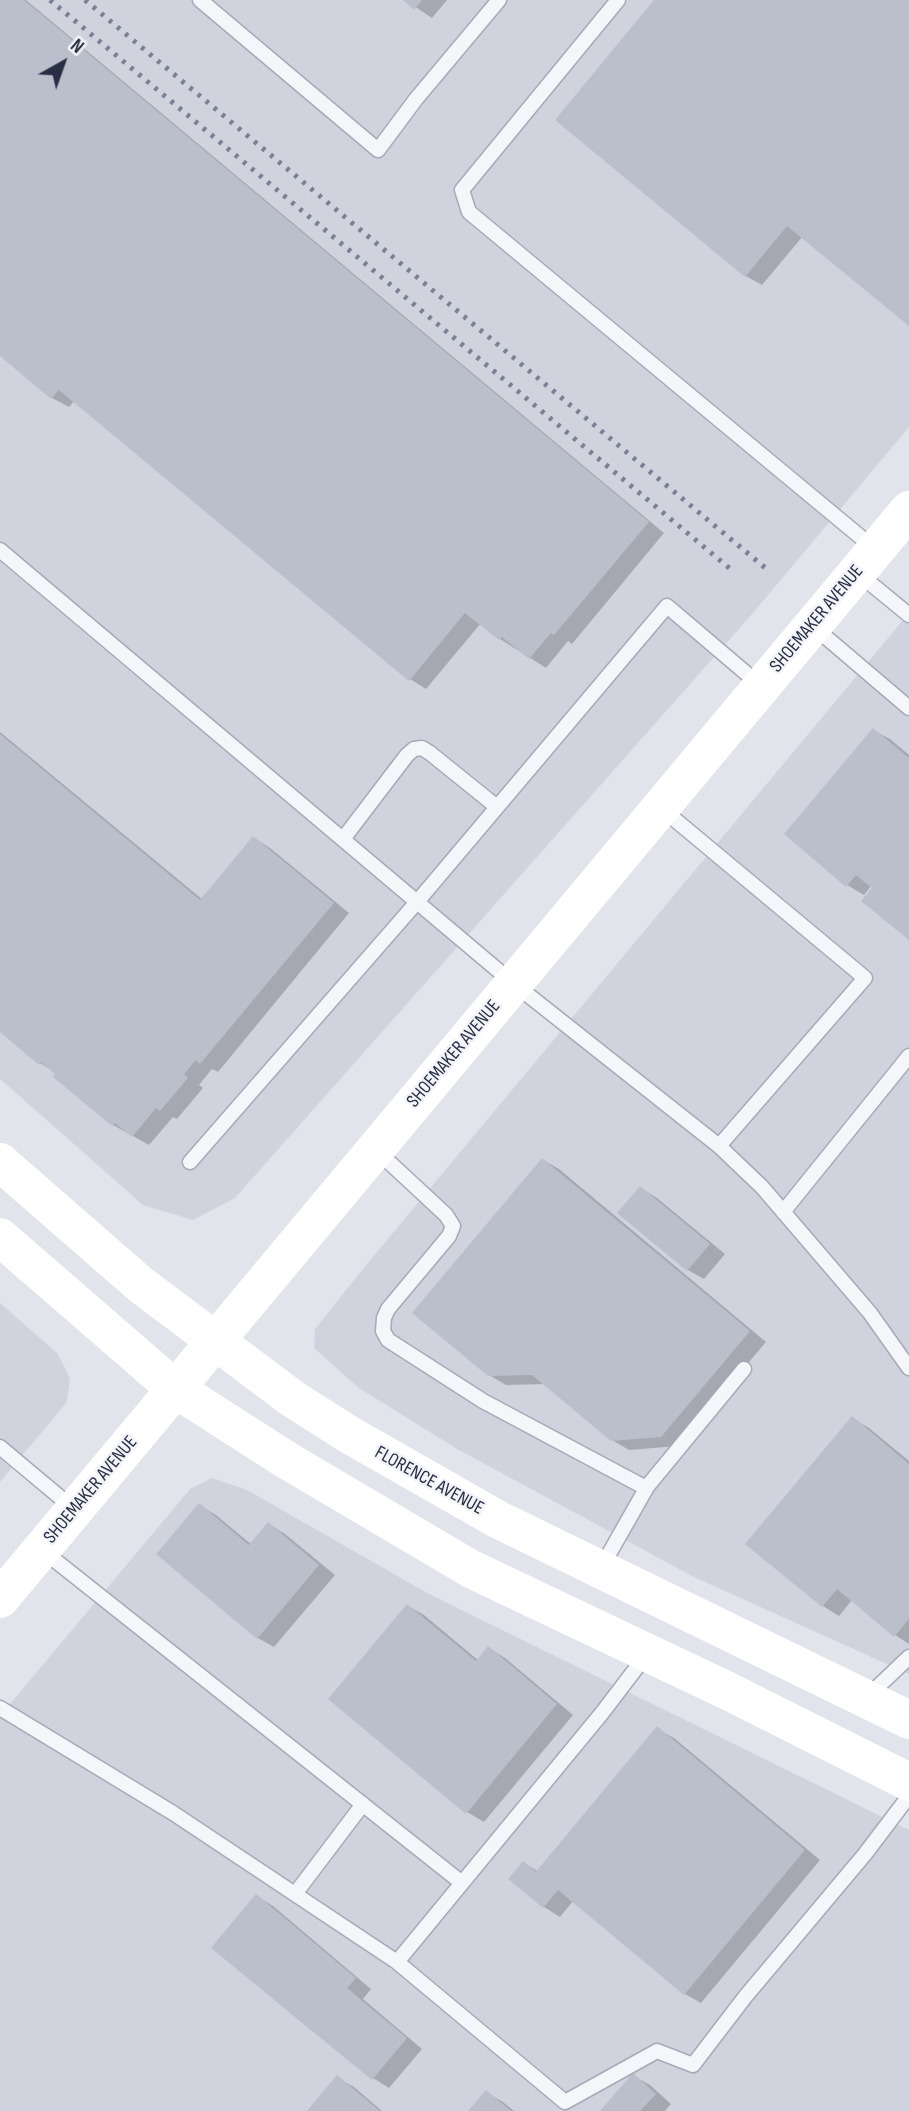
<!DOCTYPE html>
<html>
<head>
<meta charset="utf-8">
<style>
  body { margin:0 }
  #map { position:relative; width:909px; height:2111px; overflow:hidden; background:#e2e4eb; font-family:"Sofia Sans Condensed",sans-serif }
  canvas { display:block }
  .north { position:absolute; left:28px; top:28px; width:70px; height:70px; -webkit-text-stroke:5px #f2f4f8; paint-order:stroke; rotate:40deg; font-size:19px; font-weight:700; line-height:28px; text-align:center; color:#282f45 }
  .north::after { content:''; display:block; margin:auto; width:24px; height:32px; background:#282f45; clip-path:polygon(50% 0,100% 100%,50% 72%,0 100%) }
</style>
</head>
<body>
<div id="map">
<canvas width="909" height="2111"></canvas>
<div class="north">N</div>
</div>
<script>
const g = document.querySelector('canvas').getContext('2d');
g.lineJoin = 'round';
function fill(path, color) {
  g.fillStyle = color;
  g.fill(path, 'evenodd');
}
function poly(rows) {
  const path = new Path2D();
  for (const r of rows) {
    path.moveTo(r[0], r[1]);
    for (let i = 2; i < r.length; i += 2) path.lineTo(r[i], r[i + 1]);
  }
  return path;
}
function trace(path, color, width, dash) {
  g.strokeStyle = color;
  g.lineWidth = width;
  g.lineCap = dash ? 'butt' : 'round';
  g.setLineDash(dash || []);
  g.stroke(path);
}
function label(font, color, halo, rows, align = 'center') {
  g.font = font + ' "Sofia Sans Condensed",sans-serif';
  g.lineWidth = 5;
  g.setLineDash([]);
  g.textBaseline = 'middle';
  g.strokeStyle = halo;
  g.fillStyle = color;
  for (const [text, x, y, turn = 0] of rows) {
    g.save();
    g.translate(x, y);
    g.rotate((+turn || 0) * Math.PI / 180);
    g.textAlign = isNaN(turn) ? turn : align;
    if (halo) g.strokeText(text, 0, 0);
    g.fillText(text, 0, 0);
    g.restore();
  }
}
fill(poly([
  [0,0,909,0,909,427,753,613,235,1198,193,1220,143,1205,0,1079],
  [909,613,909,1674,694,1577,457,1449,359,1388,314,1348,315,1329,362,1270],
  [0,1303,58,1354,70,1378,67,1402,0,1482],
  [212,1478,247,1490,429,1594,909,1830,909,2111,0,2111,0,1716,190,1489]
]), '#d0d3de');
fill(poly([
  [0,0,26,0,664,533,572,644,568,641,546,668,500,639,481,623,426,689,410,679,75,400,69,407,52,398,0,354],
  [405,0,447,0,432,18],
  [656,0,909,0,909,324,803,236,762,285,746,276],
  [873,730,890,739,909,755,909,938,874,888,871,886,864,895,847,885],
  [0,732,203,900,254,838,270,848,349,913,218,1072,212,1069,199,1085,203,1088,177,1119,173,1117,149,1145,113,1125,55,1076,58,1074,40,1063,0,1030],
  [543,1160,559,1169,766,1342,678,1446,629,1450,612,1440,546,1384,506,1385,489,1375],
  [641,1188,657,1198,725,1254,704,1279,688,1270],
  [852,1418,869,1428,909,1461,909,1644,895,1635,852,1600,839,1616,823,1606],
  [199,1505,216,1515,252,1545,269,1524,285,1534,335,1575,274,1647,258,1638],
  [408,1606,424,1615,479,1661,489,1648,505,1658,573,1715,484,1822,467,1812],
  [657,1729,674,1738,820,1860,701,2003,685,1994,573,1901,560,1917,544,1907,524,1863,537,1871],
  [257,1896,273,1906,371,1989,363,1999,422,2049,389,2088,373,2078,324,2038,311,2030,213,1948],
  [634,2076,650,2085,671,2104,665,2111,602,2111],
  [337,2078,354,2087,382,2111,310,2111],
  [486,2092,503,2102,514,2111,471,2111]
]), '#0003');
fill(poly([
  [0,0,24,0,649,522,554,635,551,633,529,659,502,637,499,640,465,613,409,681,59,390,51,399,0,356],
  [403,0,422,0,414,10],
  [654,0,909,0,909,326,787,226,745,277,555,120],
  [873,728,909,758,909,940,861,901,872,888,856,875,846,887,784,834],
  [0,734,200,900,253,836,334,903,200,1064,196,1060,184,1074,188,1078,160,1111,156,1108,132,1137,115,1123,112,1126,53,1077,55,1074,41,1062,39,1065,0,1032],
  [542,1158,750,1331,661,1437,611,1441,532,1375,488,1376,412,1313],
  [640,1186,710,1244,687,1271,617,1213],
  [852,1416,909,1464,909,1619,894,1637,837,1589,822,1607,745,1544],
  [199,1503,249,1545,268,1522,319,1565,257,1639,156,1554],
  [407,1604,476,1661,488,1646,557,1704,466,1814,328,1699],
  [657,1726,805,1850,684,1995,558,1890,543,1908,508,1879,523,1861,536,1872],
  [256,1894,356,1978,347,1988,407,2038,372,2080,211,1948],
  [633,2073,656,2094,640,2111,600,2111],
  [337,2075,380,2111,307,2111],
  [486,2090,511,2111,468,2111]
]), '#bbbfcc');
const service = poly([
  [200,0,378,150,416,99,499,0],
  [618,0,462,190,469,212,875,549],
  [0,550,513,983,719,1146,865,978,661,808],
  [859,574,909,615],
  [814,627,909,708],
  [343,839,407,755,414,749,422,748,430,753,497,807],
  [719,1146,762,1187,870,1313,909,1368],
  [376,1150,446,1215,453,1226,449,1236,388,1309,384,1318,383,1331,388,1340,483,1401,646,1488,744,1369],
  [190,1162,417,902,667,606,760,685],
  [783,1212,909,1056],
  [0,1447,74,1509],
  [42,1550,462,1883],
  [601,1568,647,1487],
  [867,1697,909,1657],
  [0,1708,173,1813,397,1962,565,2102,657,2051,693,2065,745,1997,865,1854,909,1796],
  [295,1894,363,1804],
  [397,1962,602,1713,647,1654]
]);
trace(service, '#a6aab6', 17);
trace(service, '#f5f6f9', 14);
trace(poly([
  [0,1162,141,1285,293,1399,348,1434,497,1519,909,1720],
  [0,1237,174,1388,288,1461,471,1569,730,1692,909,1782],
  [0,1599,909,510]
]), '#fff', 38);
trace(poly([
  [50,0,734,572],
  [85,0,769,571]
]), '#7a8196', 5, [3.5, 7]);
label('19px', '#282f45', '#f2f4f8', [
  ["SHOEMAKER AVENUE",817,619,-50],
  ["SHOEMAKER AVENUE",454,1054,-50],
  ["FLORENCE AVENUE",429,1481,29],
  ["SHOEMAKER AVENUE",91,1490,-50]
]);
</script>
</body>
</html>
